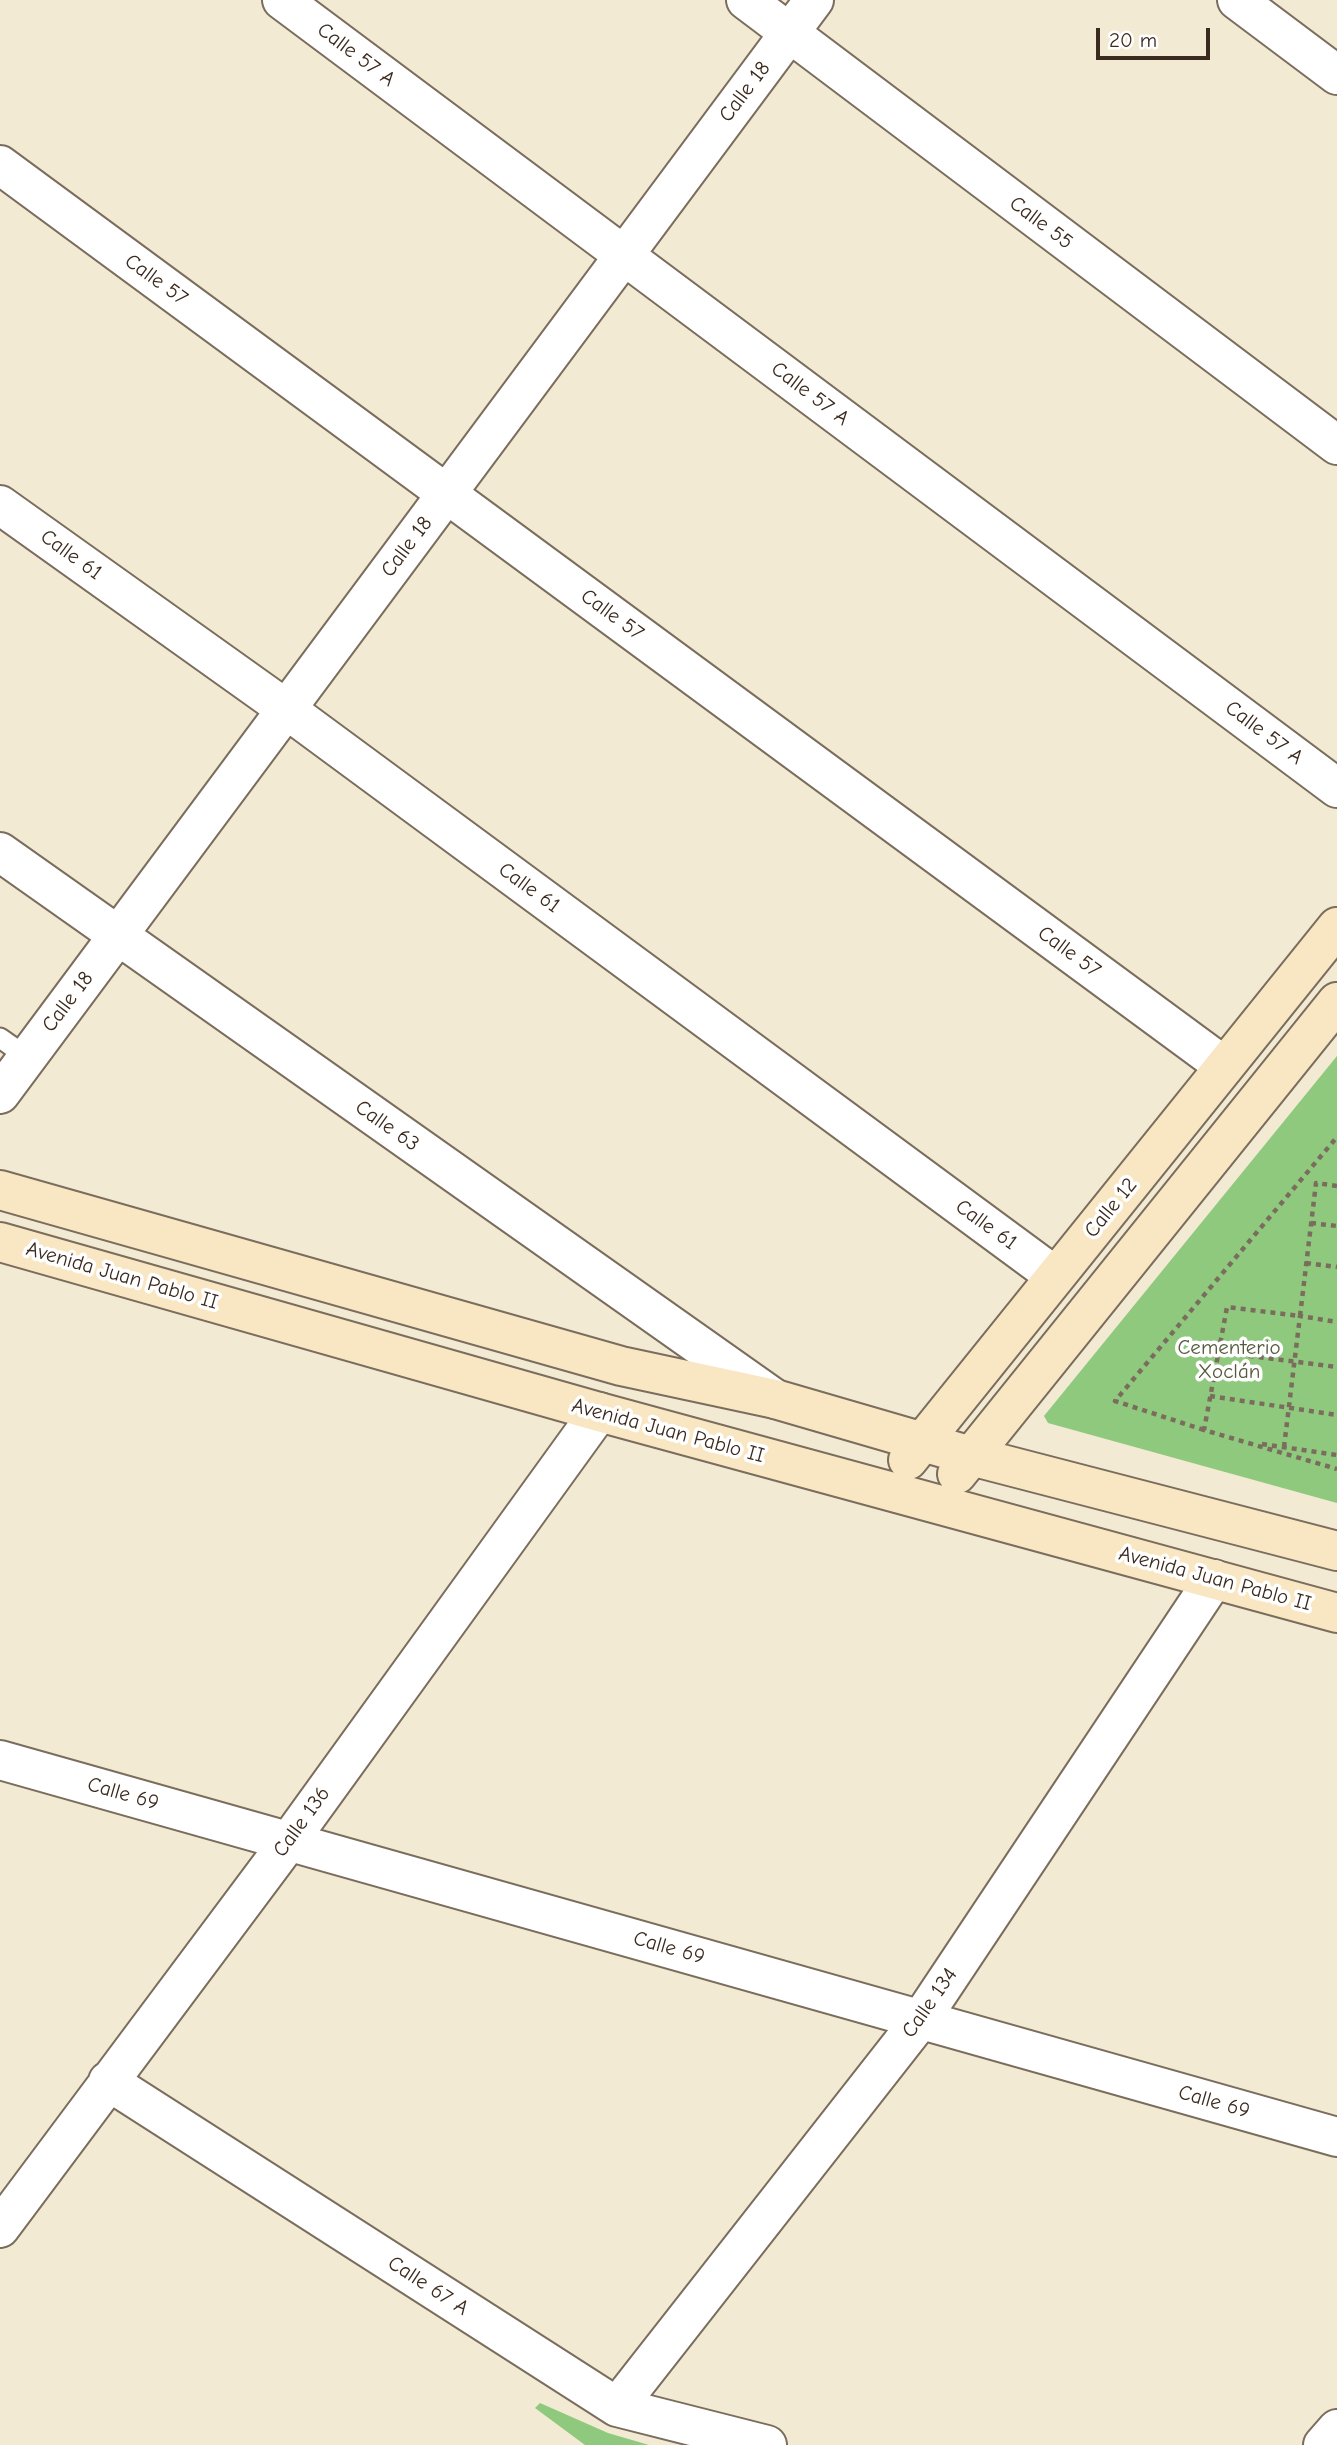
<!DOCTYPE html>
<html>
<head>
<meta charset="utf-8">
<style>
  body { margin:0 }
  #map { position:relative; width:1337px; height:2445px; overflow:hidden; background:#f2ead3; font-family:"Comic Neue",sans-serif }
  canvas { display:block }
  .scale { position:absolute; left:1096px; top:28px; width:114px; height:32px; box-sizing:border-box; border:4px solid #3b2a1e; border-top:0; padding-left:9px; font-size:21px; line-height:24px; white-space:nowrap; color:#3b2a1e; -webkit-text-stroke:5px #fff; paint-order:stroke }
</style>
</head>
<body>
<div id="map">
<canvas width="1337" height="2445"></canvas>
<div class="scale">20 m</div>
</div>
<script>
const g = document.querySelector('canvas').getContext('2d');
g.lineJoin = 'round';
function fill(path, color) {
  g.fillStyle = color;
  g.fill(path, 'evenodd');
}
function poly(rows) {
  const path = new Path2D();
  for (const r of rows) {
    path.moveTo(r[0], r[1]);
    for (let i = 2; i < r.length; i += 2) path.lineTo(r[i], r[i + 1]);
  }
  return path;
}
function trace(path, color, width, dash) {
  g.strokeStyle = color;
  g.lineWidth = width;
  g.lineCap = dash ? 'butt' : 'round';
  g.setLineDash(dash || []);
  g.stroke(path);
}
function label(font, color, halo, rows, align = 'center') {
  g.font = font + ' "Comic Neue",sans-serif';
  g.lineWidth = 7;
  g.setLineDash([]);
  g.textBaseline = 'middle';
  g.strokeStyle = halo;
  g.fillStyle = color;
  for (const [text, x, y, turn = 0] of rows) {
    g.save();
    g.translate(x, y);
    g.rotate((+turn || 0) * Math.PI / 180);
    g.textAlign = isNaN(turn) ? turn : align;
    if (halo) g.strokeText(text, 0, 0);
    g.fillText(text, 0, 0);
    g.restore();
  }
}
fill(poly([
  [1337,1056,1337,1503,1048,1423,1044,1416],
  [540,2403,608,2433,649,2445,585,2445,535,2408]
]), '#8ec97e');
const lane = poly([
  [0,1038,27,1057]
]);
const street = poly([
  [282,0,1337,788],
  [746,0,1337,445],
  [1237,0,1337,75],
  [0,165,1224,1066],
  [0,505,286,709,1055,1276],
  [0,852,775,1399],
  [0,1094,814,0],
  [0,1760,1337,2137],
  [108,2081,617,2407,767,2445],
  [0,2228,289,1841,599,1412],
  [617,2407,921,2019,1214,1579],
  [1323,2445,1337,2429]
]);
const secondary = poly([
  [0,1190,621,1366,775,1399,971,1456,1337,1551],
  [0,1242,599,1412,1337,1613],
  [908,1460,1337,927],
  [957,1474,1337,1002]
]);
trace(lane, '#7b6d5d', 23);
trace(street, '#7b6d5d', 42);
trace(secondary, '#7b6d5d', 42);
trace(poly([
  [1337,1186,1316,1183,1300,1316,1227,1307,1204,1430,1337,1469],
  [1311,1223,1337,1226],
  [1306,1263,1337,1267],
  [1219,1352,1337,1367],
  [1210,1396,1337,1415],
  [1204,1430,1115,1401,1337,1137],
  [1262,1444,1337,1455],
  [1284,1447,1300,1316,1337,1322]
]), '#7b6d5d', 4.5, [5, 5]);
trace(lane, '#fff', 19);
trace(street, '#fff', 38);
trace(secondary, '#f9e7c3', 38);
label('21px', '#3b2a1e', '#fff', [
  ["Calle 57 A",356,55,37],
  ["Calle 18",745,92,-53],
  ["Calle 55",1041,223,37],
  ["Calle 57",156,280,36],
  ["Calle 57 A",810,394,37],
  ["Calle 18",407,547,-53],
  ["Calle 61",71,555,36],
  ["Calle 57",612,615,36],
  ["Calle 57 A",1264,733,37],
  ["Calle 61",529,888,36],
  ["Calle 57",1069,952,36],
  ["Calle 18",68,1002,-53],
  ["Calle 63",387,1126,35],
  ["Calle 12",1111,1208,-51],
  ["Calle 61",986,1225,36],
  ["Avenida Juan Pablo II",122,1276,16],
  ["Avenida Juan Pablo II",668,1431,15],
  ["Avenida Juan Pablo II",1215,1579,15],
  ["Calle 69",123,1794,16],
  ["Calle 136",302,1822,-54],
  ["Calle 69",669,1948,16],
  ["Calle 134",930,2003,-55],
  ["Calle 69",1214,2102,16],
  ["Calle 67 A",428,2286,33]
]);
label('21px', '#545a3b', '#fff', [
  ["Cementerio",1229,1348],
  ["Xoclán",1229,1372]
]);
</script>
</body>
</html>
